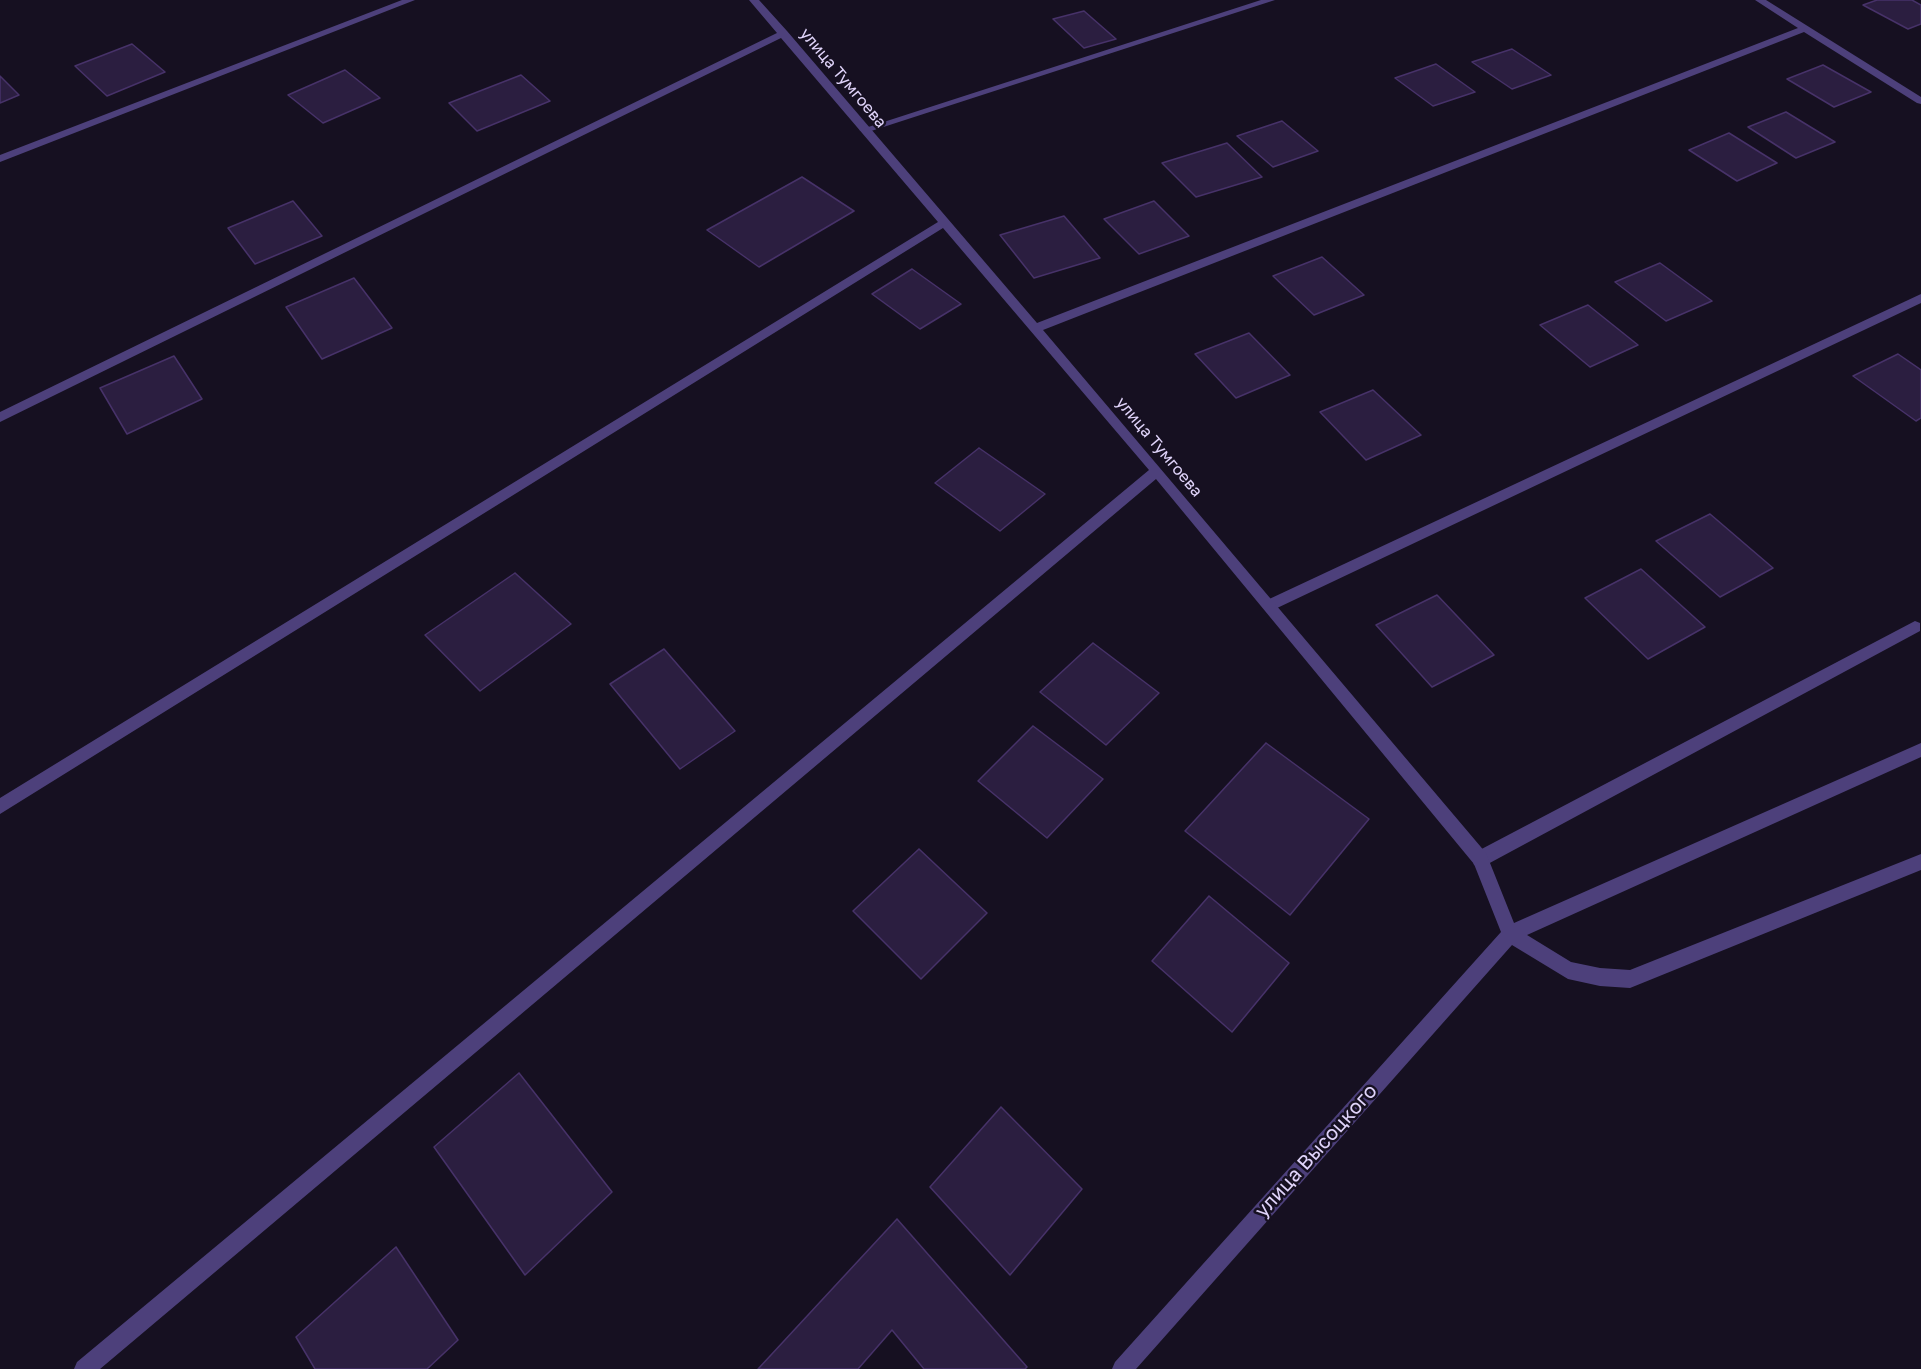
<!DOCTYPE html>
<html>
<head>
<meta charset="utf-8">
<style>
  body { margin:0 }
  canvas { display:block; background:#161021 }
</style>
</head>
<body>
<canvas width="1921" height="1369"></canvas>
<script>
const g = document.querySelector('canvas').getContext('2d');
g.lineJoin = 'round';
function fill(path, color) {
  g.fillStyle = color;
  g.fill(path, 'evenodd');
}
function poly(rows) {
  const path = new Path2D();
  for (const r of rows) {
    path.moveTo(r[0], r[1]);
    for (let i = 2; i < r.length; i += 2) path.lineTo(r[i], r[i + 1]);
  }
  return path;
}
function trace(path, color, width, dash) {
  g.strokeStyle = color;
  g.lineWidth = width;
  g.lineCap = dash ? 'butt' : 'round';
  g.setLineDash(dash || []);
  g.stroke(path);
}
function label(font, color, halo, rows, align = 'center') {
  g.font = font + ' "Golos Text",sans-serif';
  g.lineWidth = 5;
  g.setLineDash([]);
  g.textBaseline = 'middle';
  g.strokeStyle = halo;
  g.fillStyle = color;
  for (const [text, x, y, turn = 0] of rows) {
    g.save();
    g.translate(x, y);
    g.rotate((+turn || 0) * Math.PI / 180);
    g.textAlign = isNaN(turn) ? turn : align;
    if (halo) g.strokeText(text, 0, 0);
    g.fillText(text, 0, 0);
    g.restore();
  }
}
const building = poly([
  [1877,0,1912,0,1921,5,1921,24,1908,29,1863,5,1877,0],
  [1084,11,1116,39,1084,48,1053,19,1084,11],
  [132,44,165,72,107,96,75,66,132,44],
  [1512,49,1551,75,1512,89,1472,62,1512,49],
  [1436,64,1475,92,1433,106,1395,78,1436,64],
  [1823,65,1871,92,1834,107,1787,79,1823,65],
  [345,70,380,98,323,123,288,95,345,70],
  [521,75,550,101,477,131,449,103,521,75],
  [0,76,19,95,0,103,0,76],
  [1786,112,1835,142,1796,158,1748,127,1786,112],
  [1282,121,1318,151,1273,167,1237,136,1282,121],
  [1729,133,1777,163,1737,181,1689,150,1729,133],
  [1227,143,1262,177,1196,197,1162,163,1227,143],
  [802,177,854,211,759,267,707,230,802,177],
  [293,201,322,236,255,264,228,228,293,201],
  [1154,201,1189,236,1139,254,1104,219,1154,201],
  [1064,216,1100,258,1034,278,1000,235,1064,216],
  [1322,257,1364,295,1314,315,1273,276,1322,257],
  [1660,263,1712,301,1666,321,1615,282,1660,263],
  [912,269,961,304,920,329,872,294,912,269],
  [354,278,392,328,322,359,286,307,354,278],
  [1588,305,1638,345,1590,367,1540,325,1588,305],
  [1249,333,1290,375,1236,398,1195,354,1249,333],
  [1898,354,1921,370,1921,418,1916,421,1853,376,1898,354],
  [174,356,202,399,127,434,100,388,174,356],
  [1373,390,1421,435,1366,460,1320,412,1373,390],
  [979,448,1045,494,1000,531,935,483,979,448],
  [1710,514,1773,568,1720,597,1656,541,1710,514],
  [1641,569,1705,627,1648,659,1585,598,1641,569],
  [515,573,571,624,480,691,425,635,515,573],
  [1437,595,1494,655,1432,687,1376,625,1437,595],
  [1093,643,1159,693,1106,745,1040,692,1093,643],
  [664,649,735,731,680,769,610,684,664,649],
  [1033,726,1103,779,1047,838,978,781,1033,726],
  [1266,743,1369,819,1290,915,1185,831,1266,743],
  [919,849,987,913,921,979,853,911,919,849],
  [1209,896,1289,963,1232,1032,1152,961,1209,896],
  [519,1073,612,1192,525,1275,434,1147,519,1073],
  [1001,1107,1082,1189,1010,1275,930,1187,1001,1107],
  [897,1219,1027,1367,1025,1369,924,1369,892,1330,858,1369,758,1369,897,1219],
  [396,1247,458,1340,427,1369,315,1369,296,1337,396,1247]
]);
fill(building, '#2b1e40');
trace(building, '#473269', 1.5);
fill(poly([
  [1261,0,1275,0,868,132,859,130,1261,0],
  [1921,294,1921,303,1275,609,1270,611,1265,609,1263,605,1265,601,1921,294],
  [1915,621,1920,623,1920,631,1486,865,1480,867,1474,865,1472,859,1474,853,1915,621]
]), '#4d407b');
fill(poly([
  [402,0,415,0,0,162,0,155,402,0],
  [749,0,759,0,787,31,1037,323,1798,28,1755,0,1766,0,1921,97,1921,104,1917,103,1804,32,1043,330,1486,853,1514,923,1921,743,1921,757,1527,935,1571,962,1600,968,1630,970,1921,854,1921,870,1630,988,1600,986,1568,979,1512,945,1136,1369,1112,1369,1115,1362,1501,932,1474,864,1156,479,100,1369,74,1369,77,1362,1149,470,943,228,0,814,0,798,938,222,781,38,0,422,0,412,777,33,749,0]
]), '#4d407b');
label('16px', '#e0d4fa', '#161021', [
  ["улица Тумгоева",843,78,50],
  ["улица Тумгоева",1159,447,50]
]);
label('20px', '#e0d4fa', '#161021', [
  ["улица Высоцкого",1316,1151,-48]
]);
</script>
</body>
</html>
